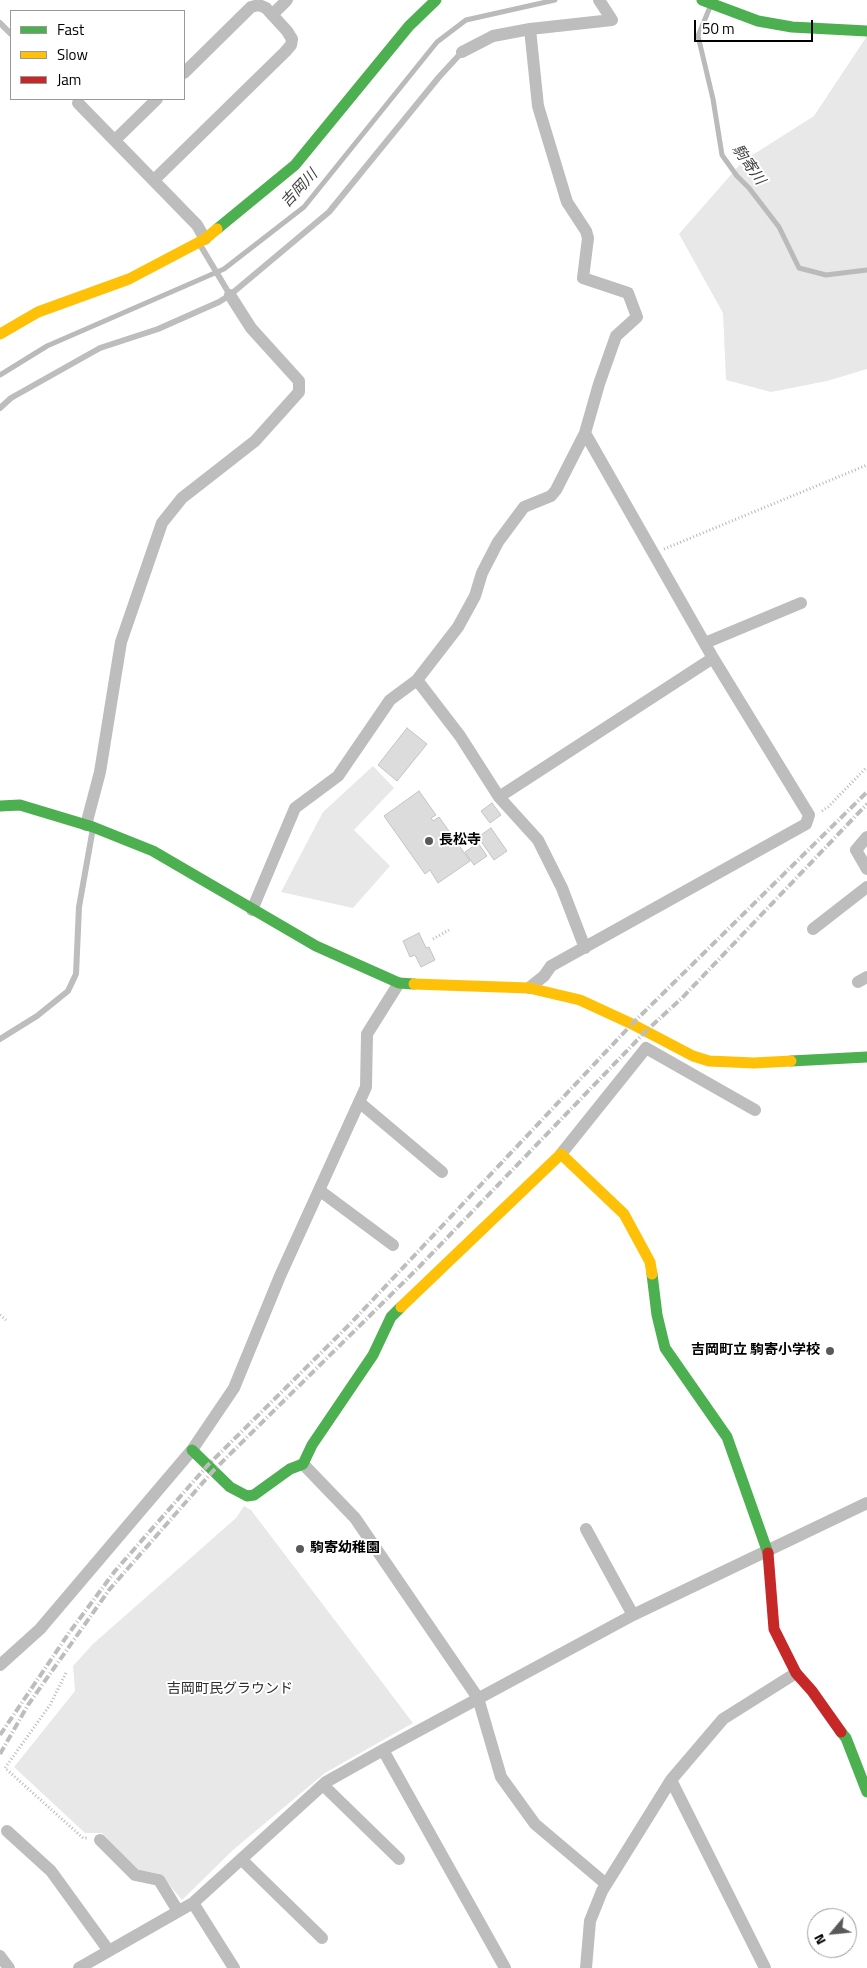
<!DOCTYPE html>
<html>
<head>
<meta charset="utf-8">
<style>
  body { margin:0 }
  #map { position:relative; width:867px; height:1968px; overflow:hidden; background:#fff; font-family:"Titillium Web",sans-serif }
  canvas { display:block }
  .legend { position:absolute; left:10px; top:10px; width:175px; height:90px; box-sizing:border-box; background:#fff; border:1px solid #999; margin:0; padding:6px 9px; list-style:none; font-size:15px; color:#000 }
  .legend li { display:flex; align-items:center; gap:10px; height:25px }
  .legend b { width:25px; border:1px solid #999 }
  .north { position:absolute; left:807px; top:1908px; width:50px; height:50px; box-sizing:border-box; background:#fff; border:1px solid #999; border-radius:50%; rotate:242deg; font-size:14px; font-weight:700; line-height:20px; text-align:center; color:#000 }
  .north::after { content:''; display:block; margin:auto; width:18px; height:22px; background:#595959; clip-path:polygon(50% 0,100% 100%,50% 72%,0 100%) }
  .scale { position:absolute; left:694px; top:20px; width:119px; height:22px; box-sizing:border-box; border:2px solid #000; border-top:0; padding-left:6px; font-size:15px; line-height:18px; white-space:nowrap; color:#000; -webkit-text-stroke:4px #fff; paint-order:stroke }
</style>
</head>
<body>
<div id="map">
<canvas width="867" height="1968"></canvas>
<ul class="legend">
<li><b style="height:6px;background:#4caf50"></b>Fast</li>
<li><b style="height:6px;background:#ffc107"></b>Slow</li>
<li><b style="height:6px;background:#c62828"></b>Jam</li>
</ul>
<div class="north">N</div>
<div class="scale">50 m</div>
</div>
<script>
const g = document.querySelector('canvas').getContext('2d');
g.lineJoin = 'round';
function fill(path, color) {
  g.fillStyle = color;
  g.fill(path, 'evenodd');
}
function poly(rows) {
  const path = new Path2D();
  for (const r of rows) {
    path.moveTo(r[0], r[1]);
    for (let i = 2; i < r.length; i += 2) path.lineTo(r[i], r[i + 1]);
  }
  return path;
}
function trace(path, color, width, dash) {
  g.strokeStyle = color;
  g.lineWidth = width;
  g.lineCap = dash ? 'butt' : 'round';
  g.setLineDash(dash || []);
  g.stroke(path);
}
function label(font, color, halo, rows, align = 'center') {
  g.font = font + ' "Titillium Web","Noto Sans JP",sans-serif';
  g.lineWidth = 4;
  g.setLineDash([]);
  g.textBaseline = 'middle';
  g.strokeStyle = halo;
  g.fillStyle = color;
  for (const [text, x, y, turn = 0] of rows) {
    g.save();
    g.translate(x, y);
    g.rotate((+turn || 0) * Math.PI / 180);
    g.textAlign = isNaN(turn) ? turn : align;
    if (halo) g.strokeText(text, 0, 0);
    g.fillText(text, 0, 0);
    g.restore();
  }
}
fill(poly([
  [867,36,867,369,827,381,771,392,726,380,723,313,679,234,743,161,814,116],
  [373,766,394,788,354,830,390,866,353,908,281,892,323,812],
  [244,1506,251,1510,413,1723,325,1773,233,1850,182,1900,160,1874,137,1870,102,1833,85,1833,14,1767,75,1691,73,1666,93,1644,236,1518]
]), '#e8e8e8');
trace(poly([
  [710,7,698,36,713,99,722,155,737,176,749,188,779,227,799,268,826,275,867,270],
  [0,375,47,346,224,269,304,207,437,42,466,20,555,0]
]), '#bababa', 5);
const building = poly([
  [407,728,427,744,397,781,378,765,407,728],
  [419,791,436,815,431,818,433,821,439,817,470,861,438,883,430,870,425,874,384,816,419,791],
  [492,803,501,815,490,823,481,811,492,803],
  [491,828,507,851,494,860,478,837,491,828],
  [478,843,487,856,474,865,465,852,478,843],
  [419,933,426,948,429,947,435,960,421,967,415,955,410,957,403,941,419,933]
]);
fill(building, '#dcdcdc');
trace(building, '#c4c4c4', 1);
trace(poly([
  [664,549,867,465],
  [822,811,828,807,867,767],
  [433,939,449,930],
  [0,1315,6,1320],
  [66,1673,50,1705,5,1768,83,1838,87,1838]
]), '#b8b8b8', 3, [1, 2.5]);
trace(poly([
  [0,23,11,34],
  [199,243,230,295],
  [0,408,11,398,100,348,158,329,219,302,230,295,329,212,439,77,462,52],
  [0,1039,37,1016,68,991,76,974,79,907,93,828]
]), '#bdbdbd', 6);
trace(poly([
  [272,15,287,0],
  [462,52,493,36,530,29,612,20,599,0],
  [78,103,197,225,205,239],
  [115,140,157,99],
  [154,180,285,52,291,45,292,39,287,31,266,8,259,5,251,7,184,73],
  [705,643,801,603],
  [417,680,460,736,499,797,538,840,562,888,585,948],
  [499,797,713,658],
  [86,825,100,772,121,642,162,523,182,498,255,441,299,392,299,381,251,328,230,295],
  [867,837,856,850,867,869],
  [252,910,295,808,338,776,390,700,417,680,458,627,475,596,482,573,498,542,524,507,551,496,556,490,585,433,599,384,616,336,637,317,628,293,583,278,588,238,586,231,567,202,538,106,530,29],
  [813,929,867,887],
  [858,982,867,977],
  [529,988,544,976,551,966,806,824,809,815,713,658,585,433],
  [359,1102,442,1172],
  [561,1154,646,1048,755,1110],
  [319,1190,393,1245],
  [303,1464,355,1518,478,1698,501,1777,535,1824,606,1884],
  [586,1529,633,1615],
  [0,1665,40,1629,192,1450,234,1388,280,1276,366,1087,367,1034,399,983],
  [383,1750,505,1968],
  [671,1780,765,1968],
  [323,1785,399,1859],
  [7,1831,51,1871,109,1951],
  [100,1840,135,1875,159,1880,178,1911],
  [241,1859,322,1938],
  [193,1903,234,1968],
  [0,1956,9,1968],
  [79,1968,193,1903,326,1782,383,1750,633,1615,867,1503],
  [586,1968,590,1921,602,1891,671,1780,723,1719,796,1673]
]), '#bdbdbd', 12);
trace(poly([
  [702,0,758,21,792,27,867,31],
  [217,229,295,165,409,26,436,0],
  [0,806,20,805,93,827,153,851,316,946,399,983,414,984],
  [791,1061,867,1057],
  [652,1274,657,1315,665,1348,727,1437,768,1553],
  [192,1450,230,1487,247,1496,254,1495,290,1469,303,1464,312,1445,373,1355,391,1317,401,1307],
  [841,1732,846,1738,867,1792]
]), '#4caf50', 11);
trace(poly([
  [0,334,38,312,129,279,205,239,217,229],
  [414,984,529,988,580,1000,632,1024,693,1056,709,1061,754,1063,791,1061],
  [401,1307,561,1154,624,1214,650,1262,652,1274]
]), '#ffc107', 11);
trace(poly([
  [768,1553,774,1629,796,1673,812,1691,841,1732]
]), '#c62828', 11);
trace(poly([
  [0,1735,69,1633,115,1571,207,1466,350,1324,632,1024,867,792],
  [0,1754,28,1705,109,1590,213,1471,419,1267,645,1032,682,998,867,804]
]), '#bdbdbd', 4, [8, 2.5, 1, 2.5]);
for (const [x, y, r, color] of [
  [429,841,5,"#595959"],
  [830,1351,5,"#595959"],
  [300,1549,5,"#595959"]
]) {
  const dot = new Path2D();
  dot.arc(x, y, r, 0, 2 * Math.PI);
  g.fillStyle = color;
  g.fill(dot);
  trace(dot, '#fff', 2);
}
label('bold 14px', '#000', '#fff', [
  ["長松寺",439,841],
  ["吉岡町立 駒寄小学校",820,1351,"right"],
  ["駒寄幼稚園",310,1549]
], 'left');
label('14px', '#2d2d2d', '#fff', [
  ["吉岡町民グラウンド",230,1690]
]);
label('italic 15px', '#3e3e3e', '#fff', [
  ["駒寄川",748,165,55],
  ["吉岡川",300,189,-47]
]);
</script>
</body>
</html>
